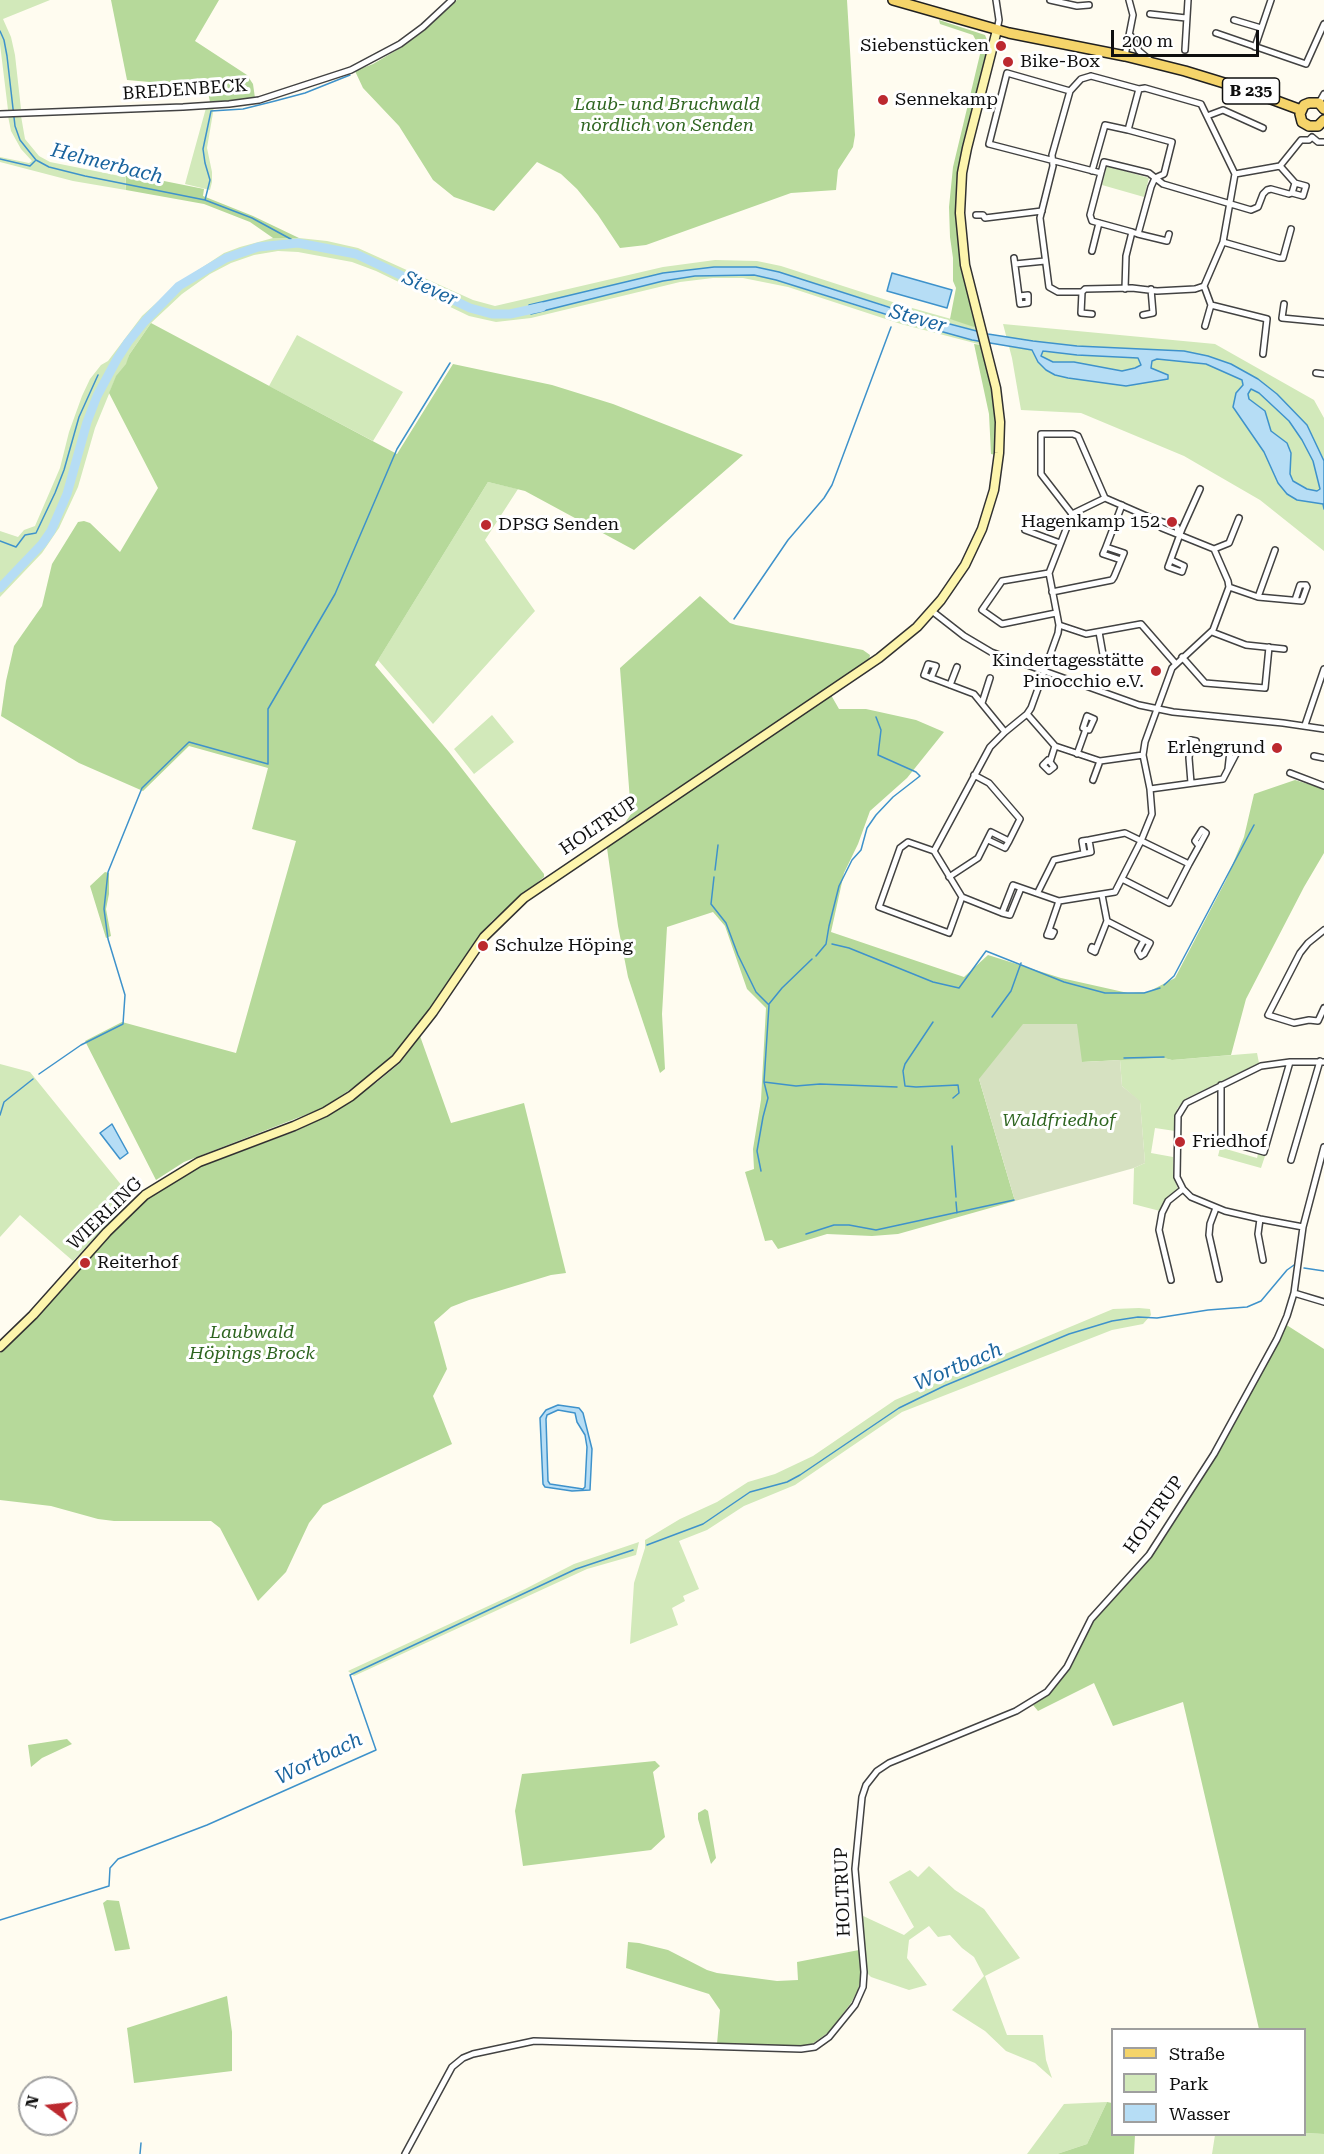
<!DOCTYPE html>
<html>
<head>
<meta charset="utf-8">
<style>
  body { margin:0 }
  #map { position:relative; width:1324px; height:2154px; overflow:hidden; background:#fffcf0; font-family:"Roboto Serif",serif }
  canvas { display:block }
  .legend { position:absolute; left:1111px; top:2028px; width:195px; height:108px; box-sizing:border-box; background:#fff; border:2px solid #9f9f9f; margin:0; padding:8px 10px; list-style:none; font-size:18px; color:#0f0f0f }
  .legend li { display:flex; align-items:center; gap:12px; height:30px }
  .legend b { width:30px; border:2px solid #9f9f9f }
  .north { position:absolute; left:18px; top:2076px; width:60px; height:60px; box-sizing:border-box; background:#fff; border:2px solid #9f9f9f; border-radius:50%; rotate:285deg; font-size:16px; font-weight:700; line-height:24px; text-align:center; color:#0f0f0f }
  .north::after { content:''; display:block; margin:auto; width:21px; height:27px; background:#bc292f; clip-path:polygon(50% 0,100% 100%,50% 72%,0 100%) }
  .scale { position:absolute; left:1111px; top:30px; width:148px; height:27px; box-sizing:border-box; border:3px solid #0f0f0f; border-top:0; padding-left:8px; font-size:18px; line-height:21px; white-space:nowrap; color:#0f0f0f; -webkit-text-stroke:4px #fff; paint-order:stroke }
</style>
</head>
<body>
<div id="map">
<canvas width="1324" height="2154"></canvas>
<ul class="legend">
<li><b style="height:8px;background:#f5d46a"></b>Straße</li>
<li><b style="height:16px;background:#d2e9ba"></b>Park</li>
<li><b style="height:16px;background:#b6ddf5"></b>Wasser</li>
</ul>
<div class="north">N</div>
<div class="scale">200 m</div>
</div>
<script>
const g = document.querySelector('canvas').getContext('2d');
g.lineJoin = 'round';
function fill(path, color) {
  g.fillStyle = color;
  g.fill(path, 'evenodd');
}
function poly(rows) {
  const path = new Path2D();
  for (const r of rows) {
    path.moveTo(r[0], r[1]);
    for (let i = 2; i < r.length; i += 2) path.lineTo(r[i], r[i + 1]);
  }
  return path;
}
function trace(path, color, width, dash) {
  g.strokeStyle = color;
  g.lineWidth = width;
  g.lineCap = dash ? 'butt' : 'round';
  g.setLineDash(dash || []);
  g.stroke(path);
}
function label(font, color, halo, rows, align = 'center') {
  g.font = font + ' "Roboto Serif",serif';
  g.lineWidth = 6;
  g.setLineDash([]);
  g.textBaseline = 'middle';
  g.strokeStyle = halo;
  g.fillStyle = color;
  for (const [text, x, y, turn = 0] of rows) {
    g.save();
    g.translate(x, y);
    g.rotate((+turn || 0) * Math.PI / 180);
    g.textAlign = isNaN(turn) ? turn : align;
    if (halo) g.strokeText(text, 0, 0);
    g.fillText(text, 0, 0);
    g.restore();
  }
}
fill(poly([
  [0,0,50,0,3,19,11,37,15,55,21,109,8,110,0,44],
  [214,107,207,148,212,172,212,182,210,190,185,184,206,108],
  [8,116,21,116,25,139,39,156,50,162,125,177,126,190,73,181,0,162,0,157,29,163,32,161,21,149,11,131],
  [1107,166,1149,178,1144,197,1102,185],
  [273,238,299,238,327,241,358,248,473,300,495,306,663,267,715,260,757,261,781,266,905,306,976,326,977,331,884,305,779,272,756,267,714,267,530,305,531,313,663,281,695,276,754,275,776,280,882,314,981,340,982,345,901,324,788,287,743,278,713,278,680,282,531,318,496,322,469,316,376,271,352,262,298,252,278,251,254,255,231,263,210,274,182,294,151,323,129,355,127,364,116,377,95,428,78,487,59,528,42,553,0,597,0,531,18,537,24,530,35,526,60,468,69,432,82,396,90,379,101,365,108,361,142,316,177,284,224,253,240,247],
  [1003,324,1215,344,1314,400,1324,418,1324,551,1260,500,1184,456,1081,413,1021,410,1012,358],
  [297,335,403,392,373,441,269,386],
  [488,482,518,489,485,540,535,611,433,724,378,660],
  [492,715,514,742,474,774,454,749],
  [1257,1053,1259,1063,1185,1099,1177,1109,1175,1131,1155,1128,1151,1153,1173,1157,1173,1174,1178,1190,1164,1202,1160,1211,1133,1204,1134,1168,1145,1163,1140,1102,1122,1086,1120,1060,1164,1058,1172,1060],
  [0,1064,30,1072,131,1197,131,1199,73,1261,20,1215,0,1237],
  [1221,1144,1226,1145,1226,1149,1257,1158,1258,1154,1265,1156,1261,1168,1218,1156],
  [1139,1308,1150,1309,1151,1315,1143,1324,1112,1330,902,1412,795,1485,744,1506,707,1530,679,1541,699,1589,683,1596,685,1601,672,1608,678,1625,630,1644,634,1583,645,1548,645,1540,680,1519,717,1502,748,1482,775,1474,813,1456,895,1400,1113,1309],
  [639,1542,636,1555,587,1569,354,1676,348,1671,525,1589,574,1564],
  [929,1866,955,1890,984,1909,1020,1958,985,1976,1007,2035,1043,2035,1046,2060,1052,2078,1035,2063,1006,2051,985,2031,952,2010,984,1976,974,1957,962,1948,950,1935,938,1937,929,1926,909,1940,907,1958,927,1985,909,1990,871,1977,867,1973,861,1915,904,1935,914,1927,889,1882,910,1870,918,1877],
  [1107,2102,1087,2144,1057,2154,1027,2154,1064,2104],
  [1305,2133,1324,2134,1324,2154,1212,2154,1215,2135,1304,2134]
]), '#d2e9ba');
fill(poly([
  [111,0,219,0,195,41,247,75,253,84,255,98,238,101,210,102,207,87,127,80],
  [457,0,847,0,855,135,853,147,838,170,836,190,791,193,646,245,620,248,598,215,577,189,561,174,537,162,494,211,454,197,433,180,399,126,363,88,355,71,373,64,402,47,425,30],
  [939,20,985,35,987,40,986,54,963,148,956,213,959,252,974,314,976,326,974,327,950,319,956,288,953,281,953,258,950,237,949,207,953,167,981,50,973,35,940,24],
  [125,164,138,166,139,176,204,189,203,196,253,216,299,238,273,238,250,222,204,204,126,190],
  [151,323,397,454,453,364,552,385,613,404,743,455,634,550,525,491,488,482,375,665,449,752,544,874,544,877,492,921,471,947,431,1010,394,1056,373,1074,323,1108,184,1162,156,1180,85,1041,122,1022,236,1053,296,841,252,829,268,768,189,746,143,791,79,763,1,716,6,681,14,646,42,606,52,564,78,522,84,521,90,523,120,552,158,488,109,393,116,376,126,364,129,355],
  [974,344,982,345,990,375,996,420,996,455,991,454,989,414],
  [700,596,730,623,736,625,863,650,870,655,869,661,625,823,631,814,620,668],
  [831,695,839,709,866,709,916,720,944,732,907,778,870,811,858,844,844,873,831,932,964,977,988,955,1061,978,1128,993,1148,992,1175,978,1226,880,1244,837,1254,794,1295,780,1324,789,1324,853,1304,887,1246,999,1231,1055,1172,1060,1164,1058,1082,1062,979,1079,1015,1201,898,1234,872,1236,827,1234,778,1249,772,1240,765,1241,745,1172,754,1169,753,1149,761,1100,766,1008,747,989,725,926,713,912,667,927,662,1014,665,1069,660,1073,628,977,618,926,607,848,608,845],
  [105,872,109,873,109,894,106,909,111,936,106,938,90,886],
  [420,1036,451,1123,524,1103,566,1273,551,1275,469,1300,451,1307,434,1322,447,1369,433,1396,452,1444,323,1505,309,1523,286,1572,258,1601,220,1528,211,1521,114,1521,98,1519,51,1506,0,1500,0,1353,110,1233,139,1203,189,1171,296,1131,327,1116,377,1082,400,1063],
  [1285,1324,1324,1349,1324,2134,1305,2133,1304,2030,1259,2029,1183,1702,1113,1726,1094,1683,1038,1711,1033,1705,1049,1694,1070,1669,1093,1622,1150,1557,1167,1534,1216,1455,1268,1362],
  [67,1739,72,1744,42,1758,31,1767,28,1745],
  [655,1761,660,1766,653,1772,665,1837,651,1850,523,1866,515,1811,522,1774],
  [705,1809,708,1811,716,1858,711,1864,698,1819,698,1813],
  [107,1900,119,1901,130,1949,115,1951,103,1903],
  [628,1942,639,1943,668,1950,707,1970,717,1973,777,1981,798,1980,797,1962,859,1950,861,1978,858,1990,851,2003,829,2032,812,2044,802,2047,717,2044,720,2010,709,1994,626,1968],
  [227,1996,232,2032,232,2071,134,2083,127,2028],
  [1107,2102,1112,2103,1112,2134,1135,2135,1134,2154,1057,2154,1087,2144]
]), '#b6d99a');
fill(poly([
  [1023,1024,1077,1024,1082,1062,1120,1060,1122,1086,1140,1101,1145,1163,1134,1168,1015,1201,979,1079]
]), '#d6e1c1');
const water = poly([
  [714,267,756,267,779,272,904,312,988,334,1033,341,1077,346,1184,351,1208,356,1231,364,1258,379,1277,394,1307,425,1324,461,1324,509,1323,504,1297,500,1287,494,1278,483,1264,452,1233,407,1236,393,1243,385,1242,380,1206,364,1157,359,1152,361,1151,368,1168,375,1168,379,1126,386,1068,378,1055,375,1046,370,1038,362,1032,350,972,340,936,330,776,280,754,275,695,276,663,281,531,314,529,305,663,273,714,267],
  [1043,351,1077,355,1138,358,1141,365,1135,368,1122,371,1074,362,1053,362,1041,356,1043,351],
  [1251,389,1259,393,1289,421,1302,440,1313,461,1320,489,1317,491,1307,489,1293,481,1290,474,1291,453,1287,443,1271,431,1265,411,1249,399,1248,394,1251,389],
  [892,273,952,290,947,308,887,291,892,273],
  [112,1124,128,1153,120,1159,100,1133,112,1124],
  [558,1405,579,1408,583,1413,592,1449,590,1490,572,1491,545,1487,543,1484,540,1418,546,1410,558,1405],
  [558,1410,575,1413,577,1422,585,1435,587,1447,585,1487,583,1489,550,1484,548,1481,546,1419,547,1415,558,1410]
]);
fill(water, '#b6ddf5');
trace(water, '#3e92cb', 1.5);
trace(poly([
  [0,31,4,40,7,56,15,126,20,140,36,160,49,167,85,176,205,200,252,218,298,243],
  [0,159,30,166,35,161],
  [205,200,210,180,205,163,203,149,211,111,243,109,275,101,305,93,350,75],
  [0,541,16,547,25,535,36,533,55,493,64,470,79,417,98,375],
  [734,619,788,540,824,498,832,485,891,327],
  [715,870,718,845],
  [714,877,711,904,726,923,738,955,756,992,769,1005,764,1082,768,1098,763,1117,757,1151,761,1171],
  [832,944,849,948,933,982,959,988,986,951,1064,982,1105,993,1144,993,1160,988],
  [816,956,826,944,829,926,839,886,852,860,861,850,867,828,876,815,893,797,920,776,916,772,878,755,881,730,876,717],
  [1164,985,1174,976,1254,825],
  [769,1004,782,988,812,959],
  [992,1017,1011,991,1021,963],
  [933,1022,905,1064,903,1071,905,1086,916,1087,958,1085,959,1093,953,1098],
  [1124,1058,1164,1057],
  [39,1074,81,1045,123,1024,125,995,108,939,104,909,108,872,142,788,189,742,268,764,268,709,335,594,397,449,450,363],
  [764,1082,796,1086,820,1084,897,1087],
  [0,1115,4,1102,33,1079],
  [952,1146,956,1197],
  [956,1202,957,1213],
  [806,1234,834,1225,849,1225,876,1230,1014,1200],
  [1304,1268,1324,1271],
  [647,1545,703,1524,750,1492,787,1482,800,1475,899,1408,944,1386,1069,1334,1112,1321,1138,1317,1157,1318,1208,1310,1247,1307,1261,1301,1287,1270,1294,1265],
  [0,1920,109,1886,110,1868,118,1859,207,1825,376,1750,350,1675,576,1569,633,1550],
  [140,2154,141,2143]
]), '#3e92cb', 1.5);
trace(poly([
  [0,588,42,544,51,531,67,494,87,422,97,396,117,359,128,342,145,321,179,286,226,258,258,247,298,243,356,254,470,308,492,314,510,314,542,307]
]), '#b6ddf5', 9);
const minor = poly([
  [996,0,999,20,997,30],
  [1050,0,1077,6,1089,5],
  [1150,14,1186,18],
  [1234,20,1261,28],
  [1216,33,1306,64,1324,24],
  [1131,36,1139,51,1151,61],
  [1255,47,1271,0],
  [1185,50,1188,0],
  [1125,56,1133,15,1129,0],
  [1091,76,1139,89,1145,88,1201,104,1235,174,1223,242,1204,286,1195,289,1157,291,1132,288,1085,289,1082,292,1058,292,1049,287,1040,218,1053,166,1052,155,1070,91,1081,79,1091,76],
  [1070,91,1007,73,989,144,1101,173,1104,162,1149,173,1163,184,1251,210,1258,207,1263,194,1267,190,1271,189,1289,194,1292,193,1295,183,1306,186,1303,196,1292,193],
  [1319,103,1324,94],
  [0,114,183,107,229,104,259,100,351,70,400,44,423,27,452,0],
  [1207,116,1223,110,1263,128],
  [1280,166,1295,183],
  [1092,171,1105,125,1128,130],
  [1101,173,1090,215,1092,221,1132,232],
  [1235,174,1280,166,1301,140,1309,140,1312,137,1318,142,1324,142],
  [976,215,983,215,985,218,1042,211],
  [1138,234,1167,241,1169,234],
  [1223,242,1279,258,1283,258,1291,229],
  [1092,251,1099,223],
  [1014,258,1019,296,1028,295,1028,303,1020,304,1019,296],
  [1015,264,1045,261],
  [1204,286,1211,305,1267,319,1263,354],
  [1125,289,1126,256,1132,232,1138,234,1151,187,1155,178,1164,174,1172,142,1128,130,1139,89],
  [1082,292,1081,313,1092,314],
  [1284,304,1282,318,1324,322],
  [1143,315,1153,313,1151,289],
  [1205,326,1211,305],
  [1316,373,1324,374],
  [1072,514,1041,474,1041,434,1073,434,1078,436,1105,498],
  [1025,530,1060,543],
  [1106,547,1103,554,1121,560],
  [1214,549,1229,543,1239,518],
  [1171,560,1184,566,1182,572,1168,567,1182,529,1200,489],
  [1049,573,1002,581,982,610,1002,624,1056,613],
  [1229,587,1258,597,1302,601,1307,587,1306,585,1300,585,1295,600],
  [1052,592,1112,580,1114,577,1124,553,1106,547,1122,505],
  [1258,597,1275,550],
  [932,611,964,636,991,652,1139,705,1173,712,1283,723,1324,729],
  [1059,625,1086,634,1141,624,1175,663],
  [1099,632,1104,660,1116,664],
  [1212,632,1246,645,1284,649],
  [1182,657,1205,683,1265,688,1269,647],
  [931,678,936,666,928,664,924,675,974,694,1005,732],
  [950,685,957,667],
  [982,703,990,678],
  [1027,714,1055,746,1100,761,1143,755],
  [1305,725,1324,669],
  [1191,746,1195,746,1196,741,1191,740,1189,758,1191,783],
  [1077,754,1086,729,1089,730,1094,719,1087,716,1083,728,1086,729],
  [1314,756,1324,758],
  [1050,762,1054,767,1049,771,1043,765,1048,760,1050,762,1055,746],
  [1290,773,1324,786],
  [1093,780,1100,761],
  [1150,789,1223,779,1236,754,1234,749,1230,751,1228,769],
  [988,840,1005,848,1009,841],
  [1089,840,1125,833,1189,864],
  [934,851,908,842,900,848,879,907,949,933,962,897],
  [949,877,978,858,991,832,1009,841,1020,819,989,783,974,775],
  [1122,879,1169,903,1189,864,1199,846,1206,833,1202,830,1195,841,1199,846],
  [1021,888,1010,915,1002,913,1013,885,1059,901,1115,892,1141,841,1152,814,1150,789,1143,755,1145,742,1172,668,1213,630,1229,587,1228,581,1214,549,1162,528,1158,525,1160,521,1177,527,1178,533],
  [1038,892,1054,860,1091,852,1089,840,1082,841,1084,853],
  [1002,913,962,897,934,851,990,747,1005,732,1027,714,1031,708,1058,633,1059,625,1049,573,1072,514,1105,498,1160,522],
  [1107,921,1150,943,1144,954,1141,956,1138,951,1144,940],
  [1049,930,1054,932,1052,936,1047,935,1049,930,1059,901],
  [1324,930,1308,943,1300,953,1268,1015,1294,1023,1309,1020,1318,1021,1324,1008],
  [1096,949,1092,947,1091,950,1095,952,1096,949,1107,921,1102,895],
  [1221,1085,1221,1140,1264,1152,1290,1062],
  [1291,1160,1320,1061],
  [1216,1208,1210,1224,1209,1235,1219,1279],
  [1260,1219,1258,1234,1263,1260],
  [1303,1227,1260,1219,1225,1211,1191,1197,1183,1189,1177,1177,1178,1116,1186,1103,1261,1066,1290,1062,1324,1062],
  [1171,1280,1159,1230,1162,1213,1168,1201,1183,1189],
  [1294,1293,1324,1302],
  [405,2154,452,2067,463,2058,473,2054,534,2041,801,2049,815,2047,829,2037,855,2005,863,1987,864,1972,855,1869,862,1797,866,1785,877,1771,889,1763,1016,1711,1047,1692,1067,1667,1091,1619,1149,1555,1214,1454,1277,1339,1287,1316,1294,1293,1303,1227,1324,1147]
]);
const secondary = poly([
  [0,1347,33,1315,107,1232,145,1195,199,1162,294,1126,325,1112,351,1096,396,1059,433,1012,484,937,524,898,879,658,917,627,941,600,965,565,982,529,994,490,999,453,1000,422,996,388,965,265,960,213,962,173,967,148,997,30]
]);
const primary = poly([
  [893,0,1009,33,1125,56,1185,71,1247,90,1301,110],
  [1324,109,1319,103,1309,103,1304,105,1300,114,1302,122,1309,126,1318,126,1324,120]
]);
trace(minor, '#424242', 8);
trace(secondary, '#313131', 11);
trace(primary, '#202020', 12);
trace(minor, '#fff', 5);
trace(secondary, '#fdf5ad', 8);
trace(primary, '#f5d46a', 9);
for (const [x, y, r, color] of [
  [1001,46,6,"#bc292f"],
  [1008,62,6,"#bc292f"],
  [883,100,6,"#bc292f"],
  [1172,522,6,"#bc292f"],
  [486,525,6,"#bc292f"],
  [1156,671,6,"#bc292f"],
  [1277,748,6,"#bc292f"],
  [483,946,6,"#bc292f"],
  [1180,1142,6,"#bc292f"],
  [85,1263,6,"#bc292f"]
]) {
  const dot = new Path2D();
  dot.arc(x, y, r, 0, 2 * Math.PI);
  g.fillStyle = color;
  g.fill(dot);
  trace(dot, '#fff', 2);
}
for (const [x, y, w] of [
  [1251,91,57]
]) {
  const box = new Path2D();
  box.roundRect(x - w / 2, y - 13, w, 26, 4.5);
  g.fillStyle = '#fff';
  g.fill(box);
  trace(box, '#0f0f0f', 1.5);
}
label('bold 16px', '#0f0f0f', null, [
  ["B 235",1251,91]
]);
label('18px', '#0f0f0f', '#fff', [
  ["Siebenstücken",989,46,"right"],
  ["Bike-Box",1020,62],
  ["Sennekamp",895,100],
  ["Hagenkamp 152",1160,522,"right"],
  ["DPSG Senden",498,525],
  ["Kindertagesstätte",1144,661,"right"],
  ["Pinocchio e.V.",1144,682,"right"],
  ["Erlengrund",1265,748,"right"],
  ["Schulze Höping",495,946],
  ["Friedhof",1192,1142],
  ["Reiterhof",97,1263]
], 'left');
label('18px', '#0f0f0f', '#fff', [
  ["BREDENBECK",185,90,-4],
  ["HOLTRUP",599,826,-34],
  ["WIERLING",105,1214,-44],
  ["HOLTRUP",1154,1515,-55],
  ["HOLTRUP",843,1892,-92]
]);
label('italic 18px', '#2e6520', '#fff', [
  ["Laub- und Bruchwald",667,105],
  ["nördlich von Senden",667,126],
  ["Waldfriedhof",1059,1121],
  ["Laubwald",252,1333],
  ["Höpings Brock",252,1354]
]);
label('italic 20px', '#1a649e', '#fff', [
  ["Helmerbach",107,164,14],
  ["Stever",430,289,25],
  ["Stever",918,319,16],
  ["Wortbach",958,1367,-23],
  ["Wortbach",319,1759,-26]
]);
</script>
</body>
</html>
